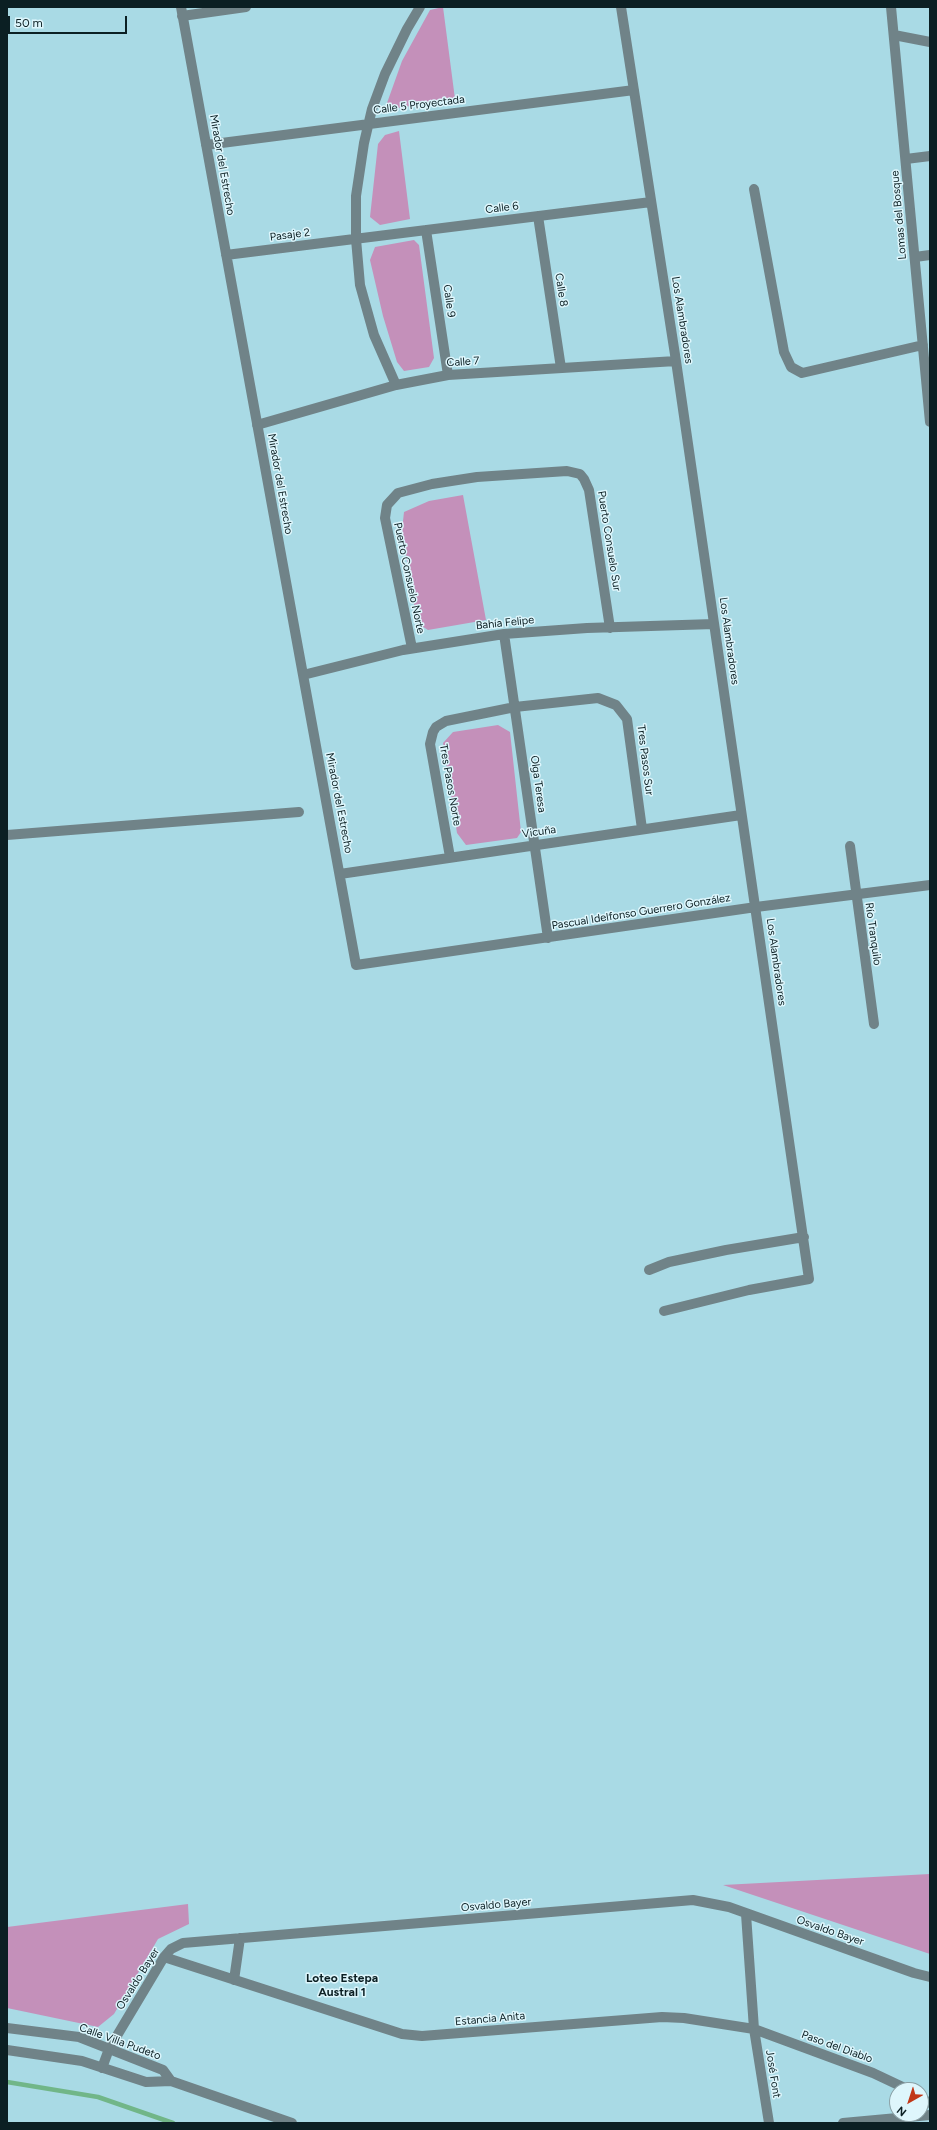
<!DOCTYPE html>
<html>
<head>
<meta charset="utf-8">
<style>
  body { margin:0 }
  #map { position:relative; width:937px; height:2130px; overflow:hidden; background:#a9dae5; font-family:Figtree,sans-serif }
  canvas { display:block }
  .frame { position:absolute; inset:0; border:8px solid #0b1f23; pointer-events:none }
  .north { position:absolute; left:889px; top:2082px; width:40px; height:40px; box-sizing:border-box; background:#def6fc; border:1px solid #8aa0a5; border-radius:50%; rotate:219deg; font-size:11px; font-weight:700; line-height:16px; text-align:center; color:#0b1f23 }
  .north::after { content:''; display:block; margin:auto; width:14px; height:18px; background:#c13717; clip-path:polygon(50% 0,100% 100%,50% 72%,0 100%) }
  .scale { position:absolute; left:8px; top:16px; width:119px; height:18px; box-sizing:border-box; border:2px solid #0b1f23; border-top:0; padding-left:5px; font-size:12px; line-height:14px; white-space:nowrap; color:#0b1f23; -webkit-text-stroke:3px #def6fc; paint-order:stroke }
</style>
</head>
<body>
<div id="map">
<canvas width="937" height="2130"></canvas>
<div class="frame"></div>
<div class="north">N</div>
<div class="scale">50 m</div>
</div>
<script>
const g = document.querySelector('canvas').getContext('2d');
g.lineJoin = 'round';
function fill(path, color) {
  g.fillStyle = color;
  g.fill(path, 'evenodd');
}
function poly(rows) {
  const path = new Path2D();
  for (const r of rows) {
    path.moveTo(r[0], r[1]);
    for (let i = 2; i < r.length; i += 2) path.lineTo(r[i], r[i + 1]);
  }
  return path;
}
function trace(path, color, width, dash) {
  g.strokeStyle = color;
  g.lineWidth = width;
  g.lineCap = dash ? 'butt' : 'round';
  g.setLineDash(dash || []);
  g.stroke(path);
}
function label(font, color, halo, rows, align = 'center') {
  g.font = font + ' Figtree,sans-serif';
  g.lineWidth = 3;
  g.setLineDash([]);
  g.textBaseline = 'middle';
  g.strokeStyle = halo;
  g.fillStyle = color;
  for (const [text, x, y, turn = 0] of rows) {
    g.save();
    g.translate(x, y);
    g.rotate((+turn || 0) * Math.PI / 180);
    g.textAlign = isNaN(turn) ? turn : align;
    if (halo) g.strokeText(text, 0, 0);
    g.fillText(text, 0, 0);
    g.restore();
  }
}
fill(poly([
  [443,7,455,99,398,108,387,103,402,61,430,10],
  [399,131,410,219,380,225,370,217,378,144,385,135],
  [414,240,419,245,434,358,429,367,404,371,397,362,383,316,370,260,375,247],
  [463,495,486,620,428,630,417,623,402,530,404,512,429,501],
  [498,725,510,732,521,832,517,838,466,845,457,833,443,743,453,732],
  [930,1874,930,1954,723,1885],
  [188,1904,189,1924,158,1939,114,2014,98,2027,7,2008,7,1927]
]), '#c490ba');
trace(poly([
  [7,2082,98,2097,173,2123]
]), '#71b688', 4.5);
trace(poly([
  [181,7,356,965,756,907,930,885],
  [621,7,676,361,809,1279,749,1290,664,1311],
  [891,7,930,422],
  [182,16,246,7],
  [894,35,930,42],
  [206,145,634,90],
  [906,159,930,156],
  [754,189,784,352,791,367,802,373,923,345],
  [538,216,561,368],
  [426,230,448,375],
  [226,255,651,202],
  [915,257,930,255],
  [396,385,374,335,360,285,356,239,356,196,364,143,372,109,385,74,407,29,420,7],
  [257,425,396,385,448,375,676,361],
  [504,634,548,938],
  [412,648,385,518,387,505,398,493,432,484,477,477,567,471,580,474,584,479,589,490,610,628],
  [303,675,403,650,504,634,587,628,714,624],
  [7,835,299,812],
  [850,846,874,1024],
  [450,857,430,744,433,732,436,727,446,721,515,707,598,698,616,705,627,719,642,829],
  [340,874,741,815],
  [649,1270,669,1262,726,1250,804,1237],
  [746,1914,754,2029,769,2123],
  [164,1957,402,2034,422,2036,662,2017,684,2018,754,2029,873,2073,909,2090],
  [234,1980,240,1938],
  [7,2028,79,2037,163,2070,171,2081],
  [7,2050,82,2061,146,2082,171,2081,292,2123],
  [102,2068,109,2049,164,1957,171,1949,183,1943,693,1900,729,1907,914,1973,930,1977],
  [921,2098,930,2103],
  [843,2123,930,2115]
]), '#708388', 10);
label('11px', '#0b1f23', '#def6fc', [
  ["Calle 5 Proyectada",419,105,-7],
  ["Mirador del Estrecho",222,165,80],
  ["Calle 6",502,208,-7],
  ["Lomas del Bosque",899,215,-95],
  ["Pasaje 2",290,235,-7],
  ["Calle 8",561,290,81],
  ["Calle 9",449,301,82],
  ["Los Alambradores",682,320,81],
  ["Calle 7",463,362,-4],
  ["Mirador del Estrecho",280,484,80],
  ["Puerto Consuelo Sur",609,541,81],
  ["Puerto Consuelo Norte",409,578,78],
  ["Bahía Felipe",505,623,-6],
  ["Los Alambradores",729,641,82],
  ["Tres Pasos Sur",645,760,83],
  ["Olga Teresa",538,784,82],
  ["Tres Pasos Norte",450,785,80],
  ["Mirador del Estrecho",339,803,79],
  ["Vicuña",539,832,-8],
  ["Pascual Idelfonso Guerrero González",641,912,-9],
  ["Río Tranquilo",873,934,82],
  ["Los Alambradores",776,962,82],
  ["Osvaldo Bayer",496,1905,-5],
  ["Osvaldo Bayer",830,1931,19],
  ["Osvaldo Bayer",138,1979,-58],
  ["Estancia Anita",490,2019,-5],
  ["Calle Villa Pudeto",120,2042,20],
  ["Paso del Diablo",837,2047,20],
  ["José Font",773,2074,81]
]);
label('bold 12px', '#0b1f23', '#def6fc', [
  ["Loteo Estepa",342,1978],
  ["Austral 1",342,1992]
]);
</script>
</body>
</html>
